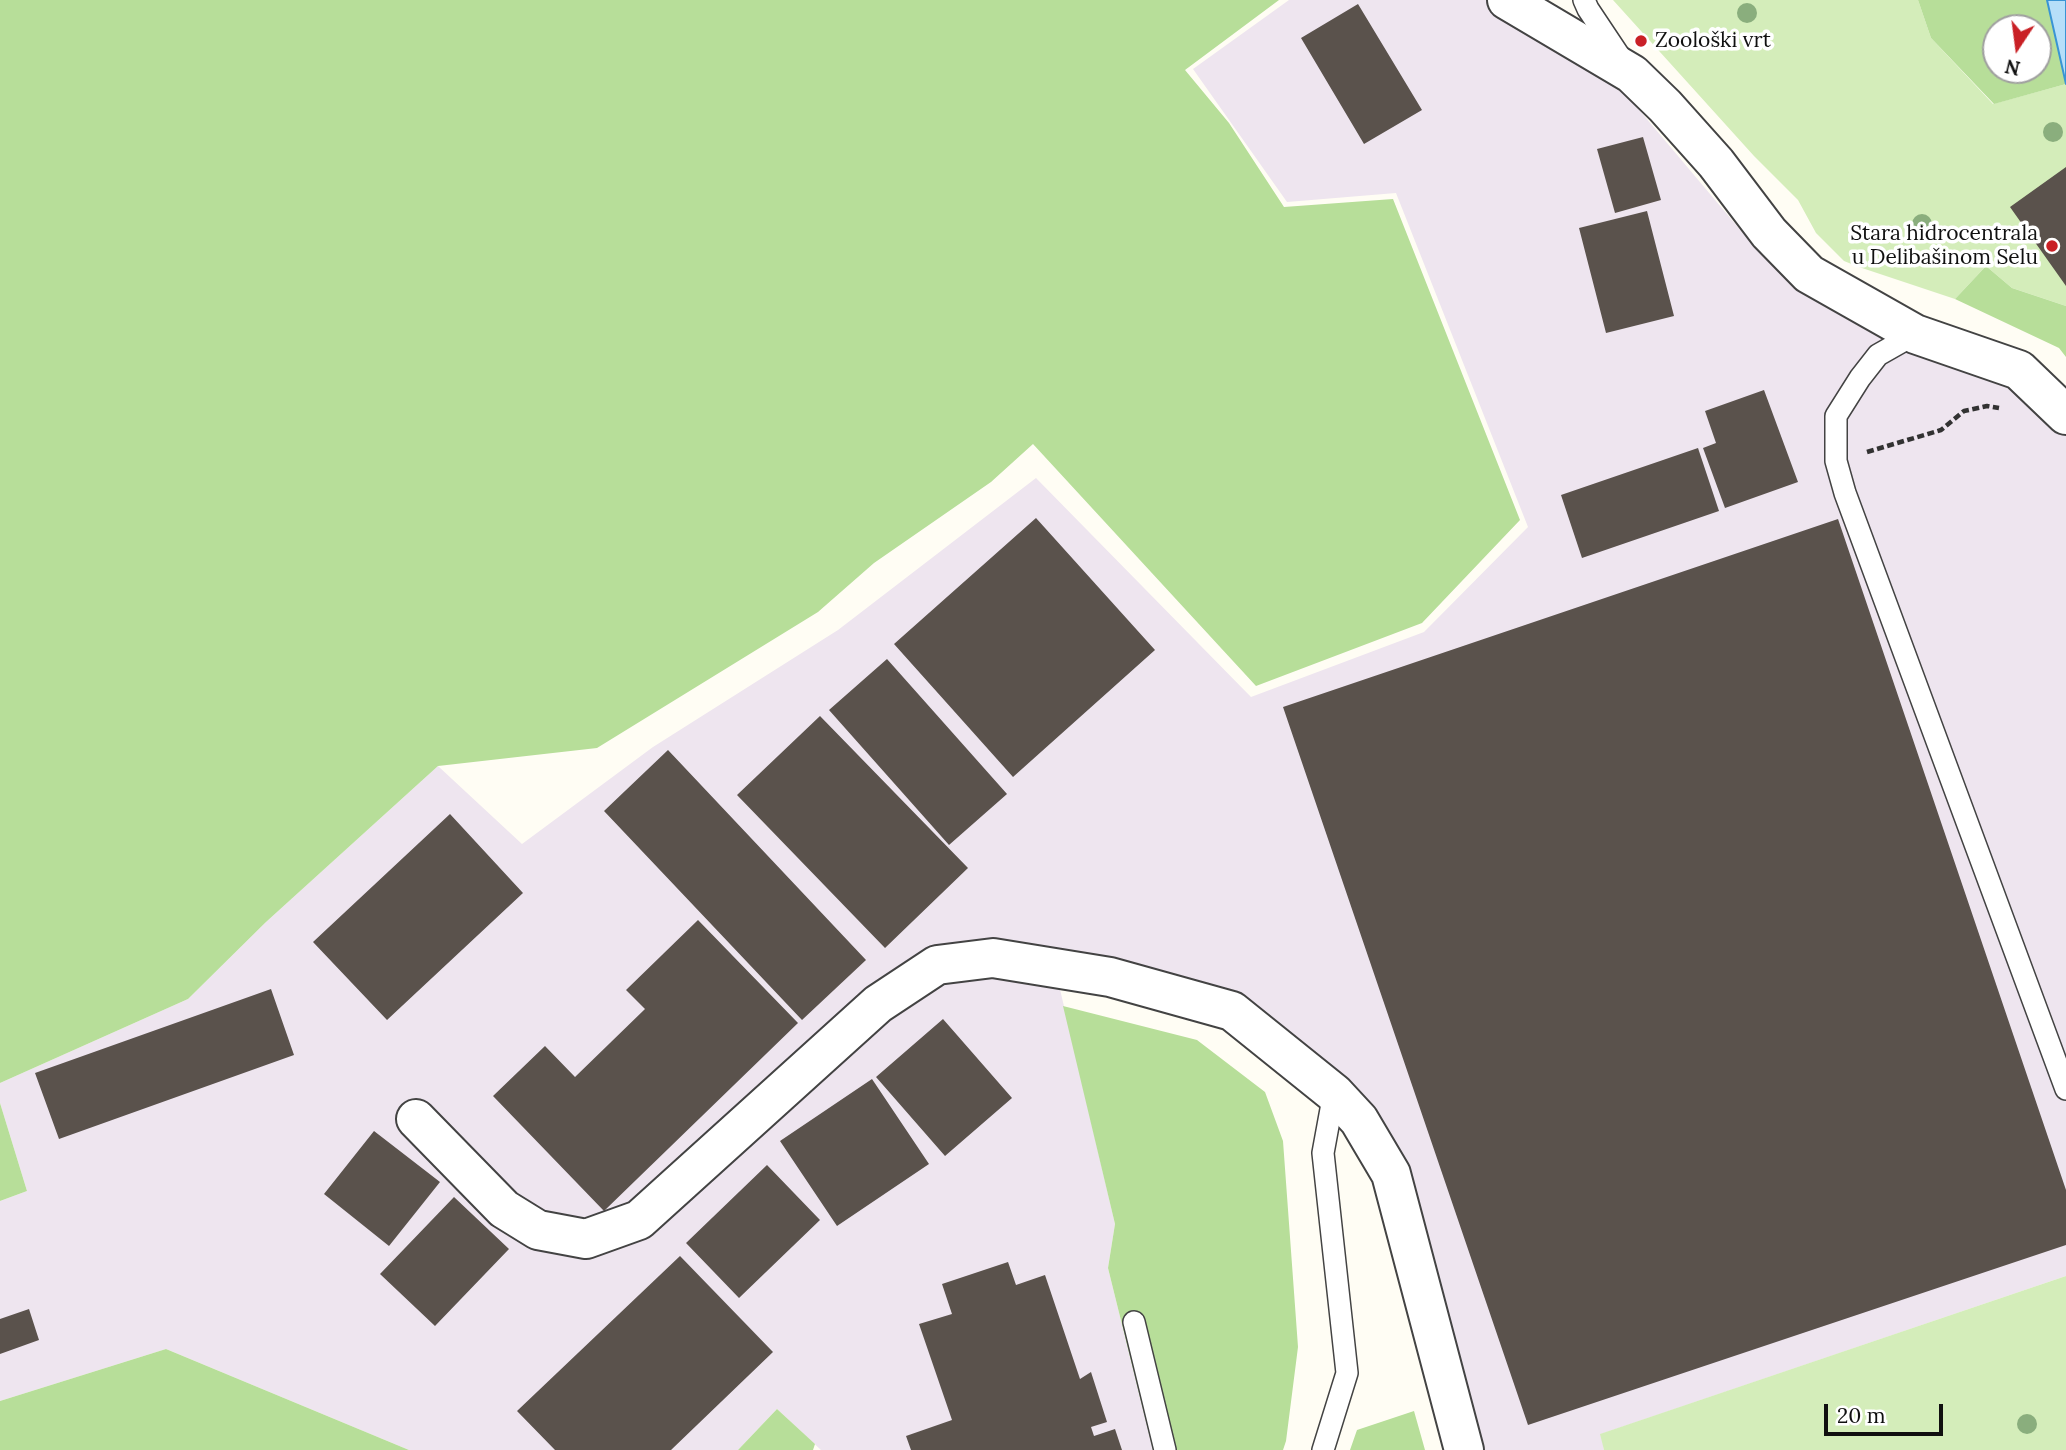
<!DOCTYPE html>
<html>
<head>
<meta charset="utf-8">
<style>
  body { margin:0 }
  #map { position:relative; width:2066px; height:1450px; overflow:hidden; background:#fffdf4; font-family:Lora,serif }
  canvas { display:block }
  .north { position:absolute; left:1982px; top:14px; width:70px; height:70px; box-sizing:border-box; background:#fff; border:2px solid #9f9f9f; border-radius:50%; rotate:193deg; font-size:19px; font-weight:700; line-height:28px; text-align:center; color:#101010 }
  .north::after { content:''; display:block; margin:auto; width:24px; height:32px; background:#c92025; clip-path:polygon(50% 0,100% 100%,50% 72%,0 100%) }
  .scale { position:absolute; left:1824px; top:1404px; width:119px; height:32px; box-sizing:border-box; border:4px solid #101010; border-top:0; padding-left:9px; font-size:21px; line-height:24px; white-space:nowrap; color:#101010; -webkit-text-stroke:5px #fff; paint-order:stroke }
</style>
</head>
<body>
<div id="map">
<canvas width="2066" height="1450"></canvas>
<div class="north">N</div>
<div class="scale">20 m</div>
</div>
<script>
const g = document.querySelector('canvas').getContext('2d');
g.lineJoin = 'round';
function fill(path, color) {
  g.fillStyle = color;
  g.fill(path, 'evenodd');
}
function poly(rows) {
  const path = new Path2D();
  for (const r of rows) {
    path.moveTo(r[0], r[1]);
    for (let i = 2; i < r.length; i += 2) path.lineTo(r[i], r[i + 1]);
  }
  return path;
}
function trace(path, color, width, dash) {
  g.strokeStyle = color;
  g.lineWidth = width;
  g.lineCap = dash ? 'butt' : 'round';
  g.setLineDash(dash || []);
  g.stroke(path);
}
function label(font, color, halo, rows, align = 'center') {
  g.font = font + ' Lora,serif';
  g.lineWidth = 7;
  g.setLineDash([]);
  g.textBaseline = 'middle';
  g.strokeStyle = halo;
  g.fillStyle = color;
  for (const [text, x, y, turn = 0] of rows) {
    g.save();
    g.translate(x, y);
    g.rotate((+turn || 0) * Math.PI / 180);
    g.textAlign = isNaN(turn) ? turn : align;
    if (halo) g.strokeText(text, 0, 0);
    g.fillText(text, 0, 0);
    g.restore();
  }
}
fill(poly([
  [1289,0,1508,0,1571,29,1753,245,1790,271,2066,415,2066,1276,1601,1434,1604,1450,1464,1450,1391,1174,1241,1018,1055,968,1115,1224,1108,1268,1153,1450,821,1450,777,1409,738,1450,409,1450,166,1349,0,1401,0,1201,27,1191,0,1103,0,1083,188,999,266,922,438,766,522,844,653,747,838,630,1036,478,1251,697,1424,632,1528,527,1396,193,1287,202,1193,69]
]), '#eee5ef');
fill(poly([
  [1613,0,1918,0,1931,38,1993,104,2066,84,2066,306,2012,288,1986,266,1955,299,1859,267,1844,261,1816,233,1798,200,1754,156],
  [2066,1276,2066,1450,1604,1450,1600,1434]
]), '#d4edba');
fill(poly([
  [0,0,1279,0,1185,70,1229,123,1284,207,1393,199,1520,520,1422,623,1256,686,1033,444,991,482,874,563,818,612,597,748,438,766,266,922,188,999,0,1083],
  [1918,0,2047,0,2066,84,1994,104,1931,38],
  [1996,28,2038,28,2038,70,1996,70],
  [1986,266,2012,288,2066,306,2066,357,2059,348,1955,299],
  [1063,1006,1197,1040,1265,1092,1283,1141,1298,1347,1286,1441,1283,1450,1153,1450,1108,1268,1115,1224],
  [0,1103,27,1191,0,1201],
  [166,1349,409,1450,0,1450,0,1401],
  [777,1409,815,1444,813,1450,738,1450],
  [1414,1411,1425,1450,1350,1450,1357,1430]
]), '#b7de99');
const water = poly([
  [2047,0,2066,0,2066,84,2047,0]
]);
fill(water, '#b6dff9');
trace(water, '#3994d4', 2);
fill(poly([
  [1358,4,1422,110,1364,144,1301,38],
  [1643,137,1661,200,1615,213,1597,149],
  [2066,167,2066,286,2010,207],
  [1647,211,1674,316,1606,333,1579,228],
  [1764,390,1798,482,1725,508,1703,448,1716,443,1705,411],
  [1698,448,1719,511,1582,558,1561,495],
  [1036,518,1155,650,1013,777,894,644],
  [1838,519,2066,1190,2066,1245,1528,1425,1283,707],
  [887,659,1007,794,949,845,829,710],
  [820,716,968,868,885,948,737,795],
  [668,750,866,960,802,1020,604,811],
  [450,814,523,893,387,1020,313,942],
  [698,920,798,1023,604,1211,493,1096,545,1046,575,1077,645,1009,626,990],
  [271,989,294,1055,59,1139,35,1073],
  [943,1019,1012,1098,945,1156,876,1077],
  [872,1079,929,1164,837,1226,780,1141],
  [374,1131,440,1182,389,1246,324,1194],
  [767,1165,820,1220,739,1298,686,1243],
  [454,1197,509,1249,435,1326,380,1274],
  [680,1256,773,1352,671,1450,555,1450,517,1411],
  [1008,1262,1016,1285,1045,1275,1080,1379,1091,1372,1107,1422,1091,1427,1094,1436,1115,1429,1122,1450,911,1450,906,1436,952,1420,919,1324,952,1314,942,1284],
  [29,1309,39,1340,0,1354,0,1319]
]), '#5a524c');
const service = poly([
  [1584,0,1588,9,1622,60],
  [1915,334,1878,355,1860,378,1836,416,1836,461,1845,493,2066,1089],
  [1134,1322,1165,1450],
  [1323,1450,1347,1373,1323,1153,1334,1093]
]);
const minor = poly([
  [416,1119,504,1209,538,1230,586,1239,639,1220,878,1004,937,965,993,958,1110,977,1232,1011,1334,1093,1359,1120,1391,1174,1464,1450]
]);
const tertiary = poly([
  [1507,0,1632,74,1665,106,1716,163,1769,233,1809,274,1915,334,2019,370,2066,415]
]);
trace(service, '#434343', 24);
trace(minor, '#434343', 42);
trace(tertiary, '#434343', 42);
trace(poly([
  [1867,452,1941,430,1964,411,1987,406,1999,408]
]), '#323232', 4.5, [7, 3.5]);
trace(service, '#fff', 21);
trace(minor, '#fff', 38);
trace(tertiary, '#fff', 38);
g.fillStyle = '#8aae7d';
for (const [x, y] of [
  [1747,13],
  [2053,132],
  [1922,224],
  [2027,1424]
]) {
  g.beginPath();
  g.arc(x, y, 10, 0, 2 * Math.PI);
  g.fill();
}
for (const [x, y, r, color] of [
  [1641,41,7,"#c92025"],
  [2052,246,7,"#c92025"]
]) {
  const dot = new Path2D();
  dot.arc(x, y, r, 0, 2 * Math.PI);
  g.fillStyle = color;
  g.fill(dot);
  trace(dot, '#fff', 2.5);
}
label('21px', '#101010', '#fff', [
  ["Zoološki vrt",1655,41],
  ["Stara hidrocentrala",2038,234,"right"],
  ["u Delibašinom Selu",2038,258,"right"]
], 'left');
</script>
</body>
</html>
